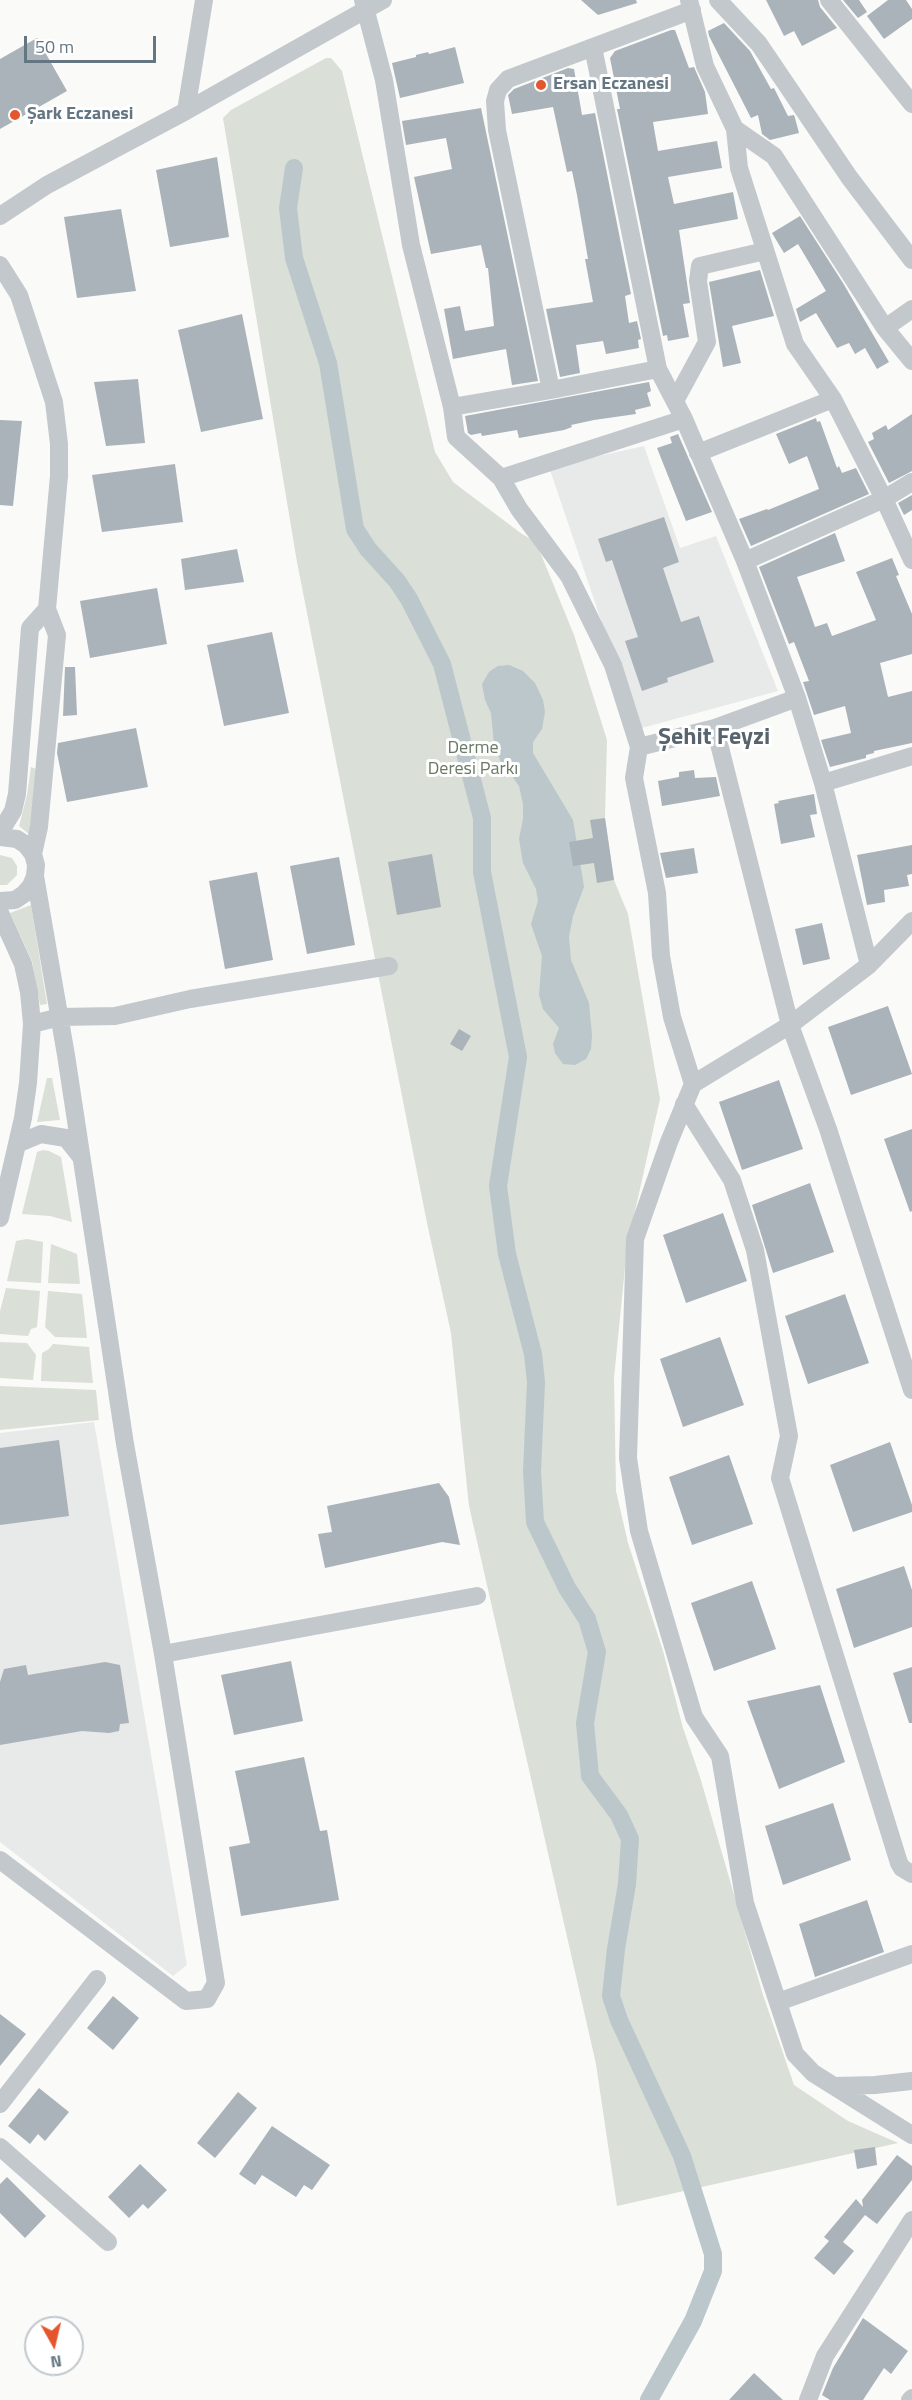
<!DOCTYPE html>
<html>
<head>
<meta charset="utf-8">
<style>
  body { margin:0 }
  #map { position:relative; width:912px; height:2400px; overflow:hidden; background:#fafaf8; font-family:"Titillium Web",sans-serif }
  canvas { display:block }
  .north { position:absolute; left:24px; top:2316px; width:60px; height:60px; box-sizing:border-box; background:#fff; border:2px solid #c1c8cd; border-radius:50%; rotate:172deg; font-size:16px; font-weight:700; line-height:24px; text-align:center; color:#657683 }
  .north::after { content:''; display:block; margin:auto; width:21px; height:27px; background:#e4572e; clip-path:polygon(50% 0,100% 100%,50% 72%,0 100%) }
  .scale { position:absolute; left:24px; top:36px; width:132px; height:27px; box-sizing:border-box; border:3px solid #657683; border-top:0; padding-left:8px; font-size:18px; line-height:21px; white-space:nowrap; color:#657683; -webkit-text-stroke:4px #fff; paint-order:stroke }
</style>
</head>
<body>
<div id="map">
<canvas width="912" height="2400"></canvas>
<div class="north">N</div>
<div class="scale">50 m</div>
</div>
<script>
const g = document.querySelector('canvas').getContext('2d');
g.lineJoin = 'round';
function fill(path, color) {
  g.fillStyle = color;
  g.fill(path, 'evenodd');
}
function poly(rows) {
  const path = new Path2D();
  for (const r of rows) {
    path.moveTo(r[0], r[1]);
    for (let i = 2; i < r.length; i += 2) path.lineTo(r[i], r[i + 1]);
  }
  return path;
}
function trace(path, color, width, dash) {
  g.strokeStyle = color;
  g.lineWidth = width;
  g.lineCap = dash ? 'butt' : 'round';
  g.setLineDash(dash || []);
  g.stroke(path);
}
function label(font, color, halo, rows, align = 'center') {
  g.font = font + ' "Titillium Web",sans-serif';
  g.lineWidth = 6;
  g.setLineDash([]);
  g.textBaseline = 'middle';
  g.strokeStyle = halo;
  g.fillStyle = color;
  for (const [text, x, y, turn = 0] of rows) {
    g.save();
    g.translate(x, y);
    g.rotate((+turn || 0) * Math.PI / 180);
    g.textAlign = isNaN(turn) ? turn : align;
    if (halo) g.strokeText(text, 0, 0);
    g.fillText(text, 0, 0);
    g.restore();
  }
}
fill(poly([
  [644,446,680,548,716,536,778,691,638,729,549,467],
  [94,1422,187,1965,173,1976,0,1842,0,1433]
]), '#e8e9e9');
fill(poly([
  [326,58,331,58,342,71,435,452,453,482,522,534,536,542,574,635,607,740,605,818,614,880,628,914,660,1099,627,1247,614,1378,616,1491,628,1543,663,1651,683,1728,700,1777,763,1995,794,2085,848,2121,898,2143,617,2206,596,2064,469,1506,451,1333,427,1223,297,562,223,118,231,110],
  [31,767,36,769,30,835,19,826,27,795],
  [0,855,12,858,17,866,17,875,7,885,0,885],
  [31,905,47,1004,40,1005,32,961,10,913],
  [47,1078,52,1078,60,1120,37,1122],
  [43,1150,49,1151,61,1157,72,1222,50,1216,22,1214,37,1152],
  [27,1239,43,1242,41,1283,7,1281,16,1241],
  [51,1244,77,1254,80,1284,48,1283],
  [6,1288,40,1291,37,1327,31,1329,28,1336,0,1334,0,1311],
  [48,1291,82,1294,87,1338,55,1337,45,1327],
  [0,1342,27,1343,36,1355,33,1380,0,1378],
  [53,1344,89,1347,93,1383,41,1381,42,1353,49,1349],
  [0,1386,96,1390,99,1420,0,1430]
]), '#dadfd7');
fill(poly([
  [509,665,523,671,535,683,543,700,545,712,542,729,533,742,533,753,573,820,584,887,573,916,569,937,571,960,589,1003,592,1035,591,1049,586,1059,575,1065,563,1064,555,1053,553,1044,559,1028,543,1009,539,995,542,956,531,924,538,901,536,889,523,863,519,839,523,819,523,804,519,786,512,776,503,768,494,744,491,713,485,700,482,684,489,672,498,666]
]), '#bbc7cb');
trace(poly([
  [294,168,288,208,294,258,328,363,355,529,368,549,397,581,409,599,442,664,482,818,482,872,518,1057,498,1186,507,1254,533,1354,536,1382,532,1471,535,1522,567,1588,587,1619,597,1652,585,1723,590,1776,619,1815,630,1839,627,1884,616,1949,611,1996,619,2020,682,2156,713,2254,713,2271,693,2321,649,2400]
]), '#bbc7cb', 18);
fill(poly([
  [581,0,636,0,637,3,598,15],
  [766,0,818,0,820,7,837,28,802,46,794,31,784,36],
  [843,0,859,0,867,12,858,18],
  [888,0,906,0,912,9,912,19,884,39,867,16],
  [724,23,750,51,771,89,774,88,788,116,794,115,795,118,799,133,770,140,762,134,758,115,751,118,709,36,708,31],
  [671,30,675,30,689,68,694,67,705,92,708,114,653,122,658,151,717,141,722,168,668,177,674,204,733,192,738,219,679,230,690,303,683,304,689,337,668,341,667,335,663,336,617,109,620,109,610,58,615,51],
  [37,38,67,91,0,129,0,59],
  [455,47,464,83,400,98,392,63,416,57,416,55,428,52,429,54],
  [568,68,574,69,582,115,595,113,631,294,625,296,629,323,637,321,641,339,638,340,639,348,606,354,603,341,576,345,580,373,560,377,546,309,593,302,585,259,588,259,577,195,572,171,567,172,553,107,512,114,508,95,514,89],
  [481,108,538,381,512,385,506,349,453,359,444,309,460,306,465,331,494,326,488,268,486,268,481,245,431,254,414,177,452,169,446,138,406,145,402,121],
  [217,157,229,237,170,247,156,170],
  [121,209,136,291,77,298,64,217],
  [800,216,843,283,889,362,877,369,865,348,855,354,849,343,837,348,816,313,800,322,796,309,826,291,798,244,784,253,772,233],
  [760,270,774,316,732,326,741,363,723,367,709,282],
  [242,314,263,419,201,432,178,330],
  [138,379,145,443,106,446,94,382],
  [649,382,651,391,647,393,651,406,635,410,636,414,594,420,571,425,572,427,564,430,519,438,517,430,482,436,481,433,471,435,468,433,465,416],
  [912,414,912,471,889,483,868,442,874,439,872,433,886,425,888,430],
  [816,418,817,422,820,421,837,468,839,466,842,473,856,468,869,494,751,546,739,519,767,509,768,510,819,489,807,456,789,464,776,434],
  [0,420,22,421,13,506,0,505],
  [678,434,712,512,686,521,657,448,672,443,670,437],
  [175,464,183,522,102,532,92,475],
  [912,495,912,510,904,515,898,503],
  [664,517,679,562,663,568,681,622,699,616,714,662,667,678,668,682,642,691,625,641,638,637,612,560,606,562,598,539],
  [835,533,845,561,797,577,808,607,815,627,827,623,832,636,876,620,856,572,892,558,899,575,896,576,912,614,912,654,880,663,888,697,912,691,912,743,874,751,874,753,866,755,866,758,830,767,821,740,851,733,845,706,814,715,803,682,809,681,794,642,789,644,759,567],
  [237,549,244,582,185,590,181,559],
  [157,588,167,644,90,658,80,601],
  [272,632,289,713,224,726,207,645],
  [65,667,75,667,77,715,63,716],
  [136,728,148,787,67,802,57,753,58,743],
  [694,770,695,778,716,777,720,796,662,806,658,781,679,777,679,772],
  [814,794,817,814,810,815,815,837,781,844,774,804,779,803,778,801],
  [605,818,614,880,597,883,594,863,573,866,569,842,593,838,590,820],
  [912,845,912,874,907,875,909,886,884,890,885,902,867,905,857,855],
  [694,848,698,873,666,878,660,853],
  [432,854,441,907,397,915,388,862],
  [339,857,355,945,307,954,290,866],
  [257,872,273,960,225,969,209,881],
  [822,923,830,959,803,965,795,929],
  [888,1006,912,1074,851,1095,828,1027],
  [459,1029,471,1036,462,1051,450,1044],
  [779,1080,803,1149,742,1170,719,1102],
  [912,1129,912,1211,910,1212,884,1139],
  [810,1183,834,1252,773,1273,752,1205],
  [723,1213,747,1281,686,1303,663,1235],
  [845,1294,869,1363,808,1384,785,1316],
  [720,1337,744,1405,683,1427,660,1359],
  [59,1440,69,1516,0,1525,0,1448],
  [890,1442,912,1505,912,1512,853,1532,830,1465],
  [729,1455,753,1524,692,1545,669,1477],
  [439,1483,449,1497,460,1545,442,1542,325,1568,318,1534,332,1532,327,1506],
  [904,1566,912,1590,912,1627,854,1648,836,1589],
  [752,1581,776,1649,714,1671,691,1603],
  [291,1661,303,1721,234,1735,221,1675],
  [105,1662,120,1665,129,1723,120,1724,119,1731,109,1733,82,1731,0,1745,0,1682,4,1669,26,1665,28,1675],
  [912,1667,912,1723,909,1723,893,1673],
  [820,1685,845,1762,779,1789,747,1701],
  [304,1757,320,1831,327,1830,339,1900,241,1916,229,1847,250,1843,235,1771],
  [833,1803,851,1860,783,1885,765,1826],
  [867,1900,884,1952,815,1977,799,1924],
  [113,1996,139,2018,113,2050,87,2028],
  [0,2014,26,2034,0,2066],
  [39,2088,69,2112,45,2141,38,2134,30,2144,8,2126],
  [238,2092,257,2108,215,2158,197,2143],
  [272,2126,330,2165,312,2190,304,2185,296,2197,262,2175,255,2185,239,2174],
  [875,2147,877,2165,857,2169,854,2150],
  [897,2155,912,2166,912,2180,877,2224,865,2215,843,2242,854,2251,834,2275,814,2258,829,2241,824,2237,856,2199,863,2207,862,2200],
  [140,2164,167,2190,148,2209,143,2204,129,2218,108,2197],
  [7,2177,46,2216,25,2238,0,2213,0,2184],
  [863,2318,908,2351,891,2374,884,2368,863,2400,830,2400,822,2395,833,2368],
  [754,2373,783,2400,729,2400]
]), '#aab3b9');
trace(poly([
  [363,0,384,80,411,245,452,407,456,437,501,478,519,509,569,576,613,665,639,747,634,778,657,893,661,956,672,1017,693,1084,669,1142,635,1239,628,1458,639,1531,694,1717,720,1756,745,1903,795,2054,813,2073,912,2135],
  [689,0,705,66,735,129,774,156,885,328,912,361],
  [718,0,759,44,849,177,912,260],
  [829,0,912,104],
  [593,47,658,369,684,419,745,561,797,698,715,728],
  [186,111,204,0],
  [735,129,739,168,795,344,833,399,884,499,912,560],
  [0,216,47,185,186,111,383,0],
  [0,265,19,295,54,402,59,444,59,476,47,609],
  [885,328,912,309],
  [551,390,658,369],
  [675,401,707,342,698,281,700,266,765,251],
  [452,407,551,390,497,130,495,101,498,90,508,79,692,10],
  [698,453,833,399],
  [501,478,684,419],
  [745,561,884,499,912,482],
  [797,698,823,783,869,965],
  [639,747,715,728,790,1025,828,1129,912,1390],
  [823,783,912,756],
  [0,832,13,811,17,794,30,628,47,609,57,635,39,827,33,854],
  [0,837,17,839,26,845,33,854,36,865,35,876,31,886,24,894,15,900,0,901],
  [0,913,23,964,29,992,32,1024,28,1083,23,1118,0,1218],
  [32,1024,60,1017,115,1016,190,999,389,966],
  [693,1084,790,1025,869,965,912,921],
  [684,1104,732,1180,755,1250,789,1436,780,1478,899,1863,902,1868,912,1874],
  [17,1144,41,1134,66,1138,81,1157],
  [163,1654,477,1596],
  [0,1860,186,2001,207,1999,216,1983,163,1654,125,1444,66,1055,35,876],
  [778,2002,912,1954],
  [835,2086,875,2085,912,2081],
  [0,2104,97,1979],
  [0,2147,108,2242],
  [808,2400,825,2356,912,2220],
  [910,2400,912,2398]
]), '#c3c8cc', 18);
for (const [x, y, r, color] of [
  [541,85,6,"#e4572e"],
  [15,115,6,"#e4572e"]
]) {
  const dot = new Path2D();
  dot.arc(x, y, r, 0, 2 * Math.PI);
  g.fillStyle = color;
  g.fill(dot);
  trace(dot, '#fff', 2);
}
label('bold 18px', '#657683', '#fff', [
  ["Ersan Eczanesi",553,85],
  ["Şark Eczanesi",27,115]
], 'left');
label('18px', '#687a64', '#fff', [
  ["Derme",473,749],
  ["Deresi Parkı",473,770]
]);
label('bold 24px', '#57646e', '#fff', [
  ["Şehit Feyzi",714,738]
]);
</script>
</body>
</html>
